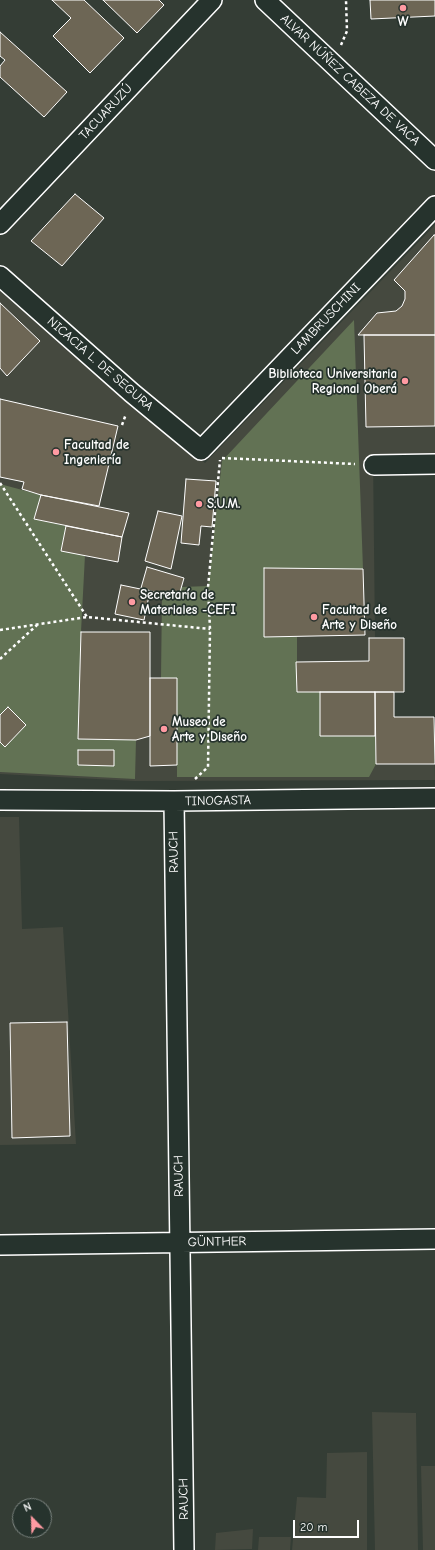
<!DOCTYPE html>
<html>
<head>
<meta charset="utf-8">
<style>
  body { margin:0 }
  #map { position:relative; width:435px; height:1550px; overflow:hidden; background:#343d35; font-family:"Comic Neue",sans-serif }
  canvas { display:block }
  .north { position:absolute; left:12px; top:1498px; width:40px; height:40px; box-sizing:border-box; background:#26332d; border:1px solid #7d8581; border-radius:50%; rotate:337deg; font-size:11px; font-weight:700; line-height:16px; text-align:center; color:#fff }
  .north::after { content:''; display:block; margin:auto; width:14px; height:18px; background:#ff9aa2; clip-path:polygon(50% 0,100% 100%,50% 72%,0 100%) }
  .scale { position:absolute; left:293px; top:1520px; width:66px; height:18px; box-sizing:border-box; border:2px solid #fff; border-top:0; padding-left:5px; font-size:12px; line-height:14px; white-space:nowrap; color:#fff; -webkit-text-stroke:3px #26332d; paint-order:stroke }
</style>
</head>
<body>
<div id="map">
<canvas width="435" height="1550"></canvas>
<div class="north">N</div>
<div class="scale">20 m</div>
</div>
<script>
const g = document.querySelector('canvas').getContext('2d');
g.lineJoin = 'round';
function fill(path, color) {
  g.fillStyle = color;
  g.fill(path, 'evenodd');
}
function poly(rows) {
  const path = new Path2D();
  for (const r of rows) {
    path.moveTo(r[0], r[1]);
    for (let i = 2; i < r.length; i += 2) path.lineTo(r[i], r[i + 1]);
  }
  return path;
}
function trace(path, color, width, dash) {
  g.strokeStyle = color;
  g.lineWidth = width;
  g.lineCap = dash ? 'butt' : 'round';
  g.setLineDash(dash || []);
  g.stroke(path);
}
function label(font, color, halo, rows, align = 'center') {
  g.font = font + ' "Comic Neue",sans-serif';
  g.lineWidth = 3.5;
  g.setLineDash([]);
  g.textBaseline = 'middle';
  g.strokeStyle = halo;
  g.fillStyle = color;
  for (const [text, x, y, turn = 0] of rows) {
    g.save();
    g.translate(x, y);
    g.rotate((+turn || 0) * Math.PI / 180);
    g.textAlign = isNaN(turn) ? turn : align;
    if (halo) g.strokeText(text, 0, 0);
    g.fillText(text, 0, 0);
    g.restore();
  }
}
fill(poly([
  [435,225,435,454,373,455,375,637,404,638,404,692,394,692,394,717,434,717,435,780,135,781,0,774,0,282,131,403,205,463],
  [0,817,19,817,22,929,63,927,76,1144,0,1145],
  [372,1412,416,1413,418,1550,375,1550],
  [367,1452,367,1550,292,1550,297,1497,326,1498,327,1453],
  [421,1466,435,1466,435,1550,423,1550],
  [253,1529,252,1549,215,1550,216,1533],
  [259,1537,291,1537,290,1550,258,1550]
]), '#45493f');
fill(poly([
  [354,320,363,569,264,569,264,637,297,637,297,691,320,692,320,736,375,736,376,764,369,777,177,777,177,678,161,678,162,594,178,599,182,587,208,586,222,461],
  [0,484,41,495,34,519,66,526,61,551,85,555,81,632,78,739,136,740,135,779,0,772]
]), '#627254');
const building = poly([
  [52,0,84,0,124,38,90,73,53,36,71,18,52,0],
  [103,0,159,0,164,5,137,33,103,0],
  [370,0,435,0,435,16,371,19,370,0],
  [0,32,67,92,44,117,0,77,0,66,5,60,0,56,0,32],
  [75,194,104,218,62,266,31,241,75,194],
  [434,235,435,235,435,335,358,335,377,313,396,311,402,306,405,299,405,291,394,280,434,235],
  [0,303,40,341,7,376,0,368,0,303],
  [364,335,435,335,435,426,366,427,364,335],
  [0,399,118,426,99,506,41,495,22,489,24,482,0,477,0,399],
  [186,479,216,481,212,527,201,526,199,545,181,543,186,479],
  [41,495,129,513,122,537,34,519,41,495],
  [158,511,182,516,171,569,145,561,158,511],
  [66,526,122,537,118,562,61,551,66,526],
  [147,567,184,578,178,599,141,588,147,567],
  [264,568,363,569,365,635,264,637,264,568],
  [121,585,150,591,144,620,115,614,121,585],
  [81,632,150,632,150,736,136,740,78,739,81,632],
  [369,638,404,638,404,692,297,692,296,662,369,661,369,638],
  [150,678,177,678,177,765,150,766,150,678],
  [320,692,375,692,375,736,320,736,320,692],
  [375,692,394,692,394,717,434,717,435,764,376,764,375,692],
  [8,707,26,725,5,747,0,742,0,715,8,707],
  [78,750,114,750,114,766,78,765,78,750],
  [67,1022,70,1136,12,1138,10,1023,67,1022]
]);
fill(building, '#6d6655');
trace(building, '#fff', 1);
const street = poly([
  [265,0,435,160],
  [0,224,212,0],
  [0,276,132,393,201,450,435,206],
  [374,465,435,464],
  [0,800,174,801,435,798],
  [174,801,184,1550],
  [0,1245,435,1239]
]);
trace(street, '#fff', 22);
trace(poly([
  [341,45,347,31,346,0],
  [122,425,126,414],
  [222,458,355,464],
  [0,483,87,617],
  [0,630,87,617,210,629],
  [0,659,37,625],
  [195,779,208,767,210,629,208,587,220,460]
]), '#fff', 2.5, [3, 3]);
trace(street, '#26332d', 19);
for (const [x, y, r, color] of [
  [403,8,4,"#ff9aa2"],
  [405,381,4,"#ff9aa2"],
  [56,452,4,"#ff9aa2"],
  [199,504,4,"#ff9aa2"],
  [132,602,4,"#ff9aa2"],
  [314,617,4,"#ff9aa2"],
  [164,729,4,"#ff9aa2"]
]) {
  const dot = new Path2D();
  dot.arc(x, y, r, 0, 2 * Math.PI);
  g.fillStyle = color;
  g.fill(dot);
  trace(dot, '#26332d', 1.5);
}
label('bold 13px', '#fff', '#26332d', [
  ["W",403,22,"center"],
  ["Biblioteca Universitaria",397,374,"right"],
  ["Regional Oberá",397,389,"right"],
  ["Facultad de",64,445],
  ["Ingeniería",64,460],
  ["S.U.M.",207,504],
  ["Secretaría de",140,595],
  ["Materiales -CEFI",140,610],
  ["Facultad de",322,610],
  ["Arte y Diseño",322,625],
  ["Museo de",172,722],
  ["Arte y Diseño",172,737]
], 'left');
label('13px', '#fff', '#26332d', [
  ["ALVAR NÚÑEZ CABEZA DE VACA",350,80,43],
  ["TACUARUZÚ",106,112,-47],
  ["LAMBRUSCHINI",326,319,-46],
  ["NICACIA L. DE SEGURA",100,364,41],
  ["TINOGASTA",218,801,-1],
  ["RAUCH",174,852,-91],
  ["RAUCH",179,1176,-91],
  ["GÜNTHER",217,1242,-1],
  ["RAUCH",184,1499,-91]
]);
</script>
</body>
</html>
